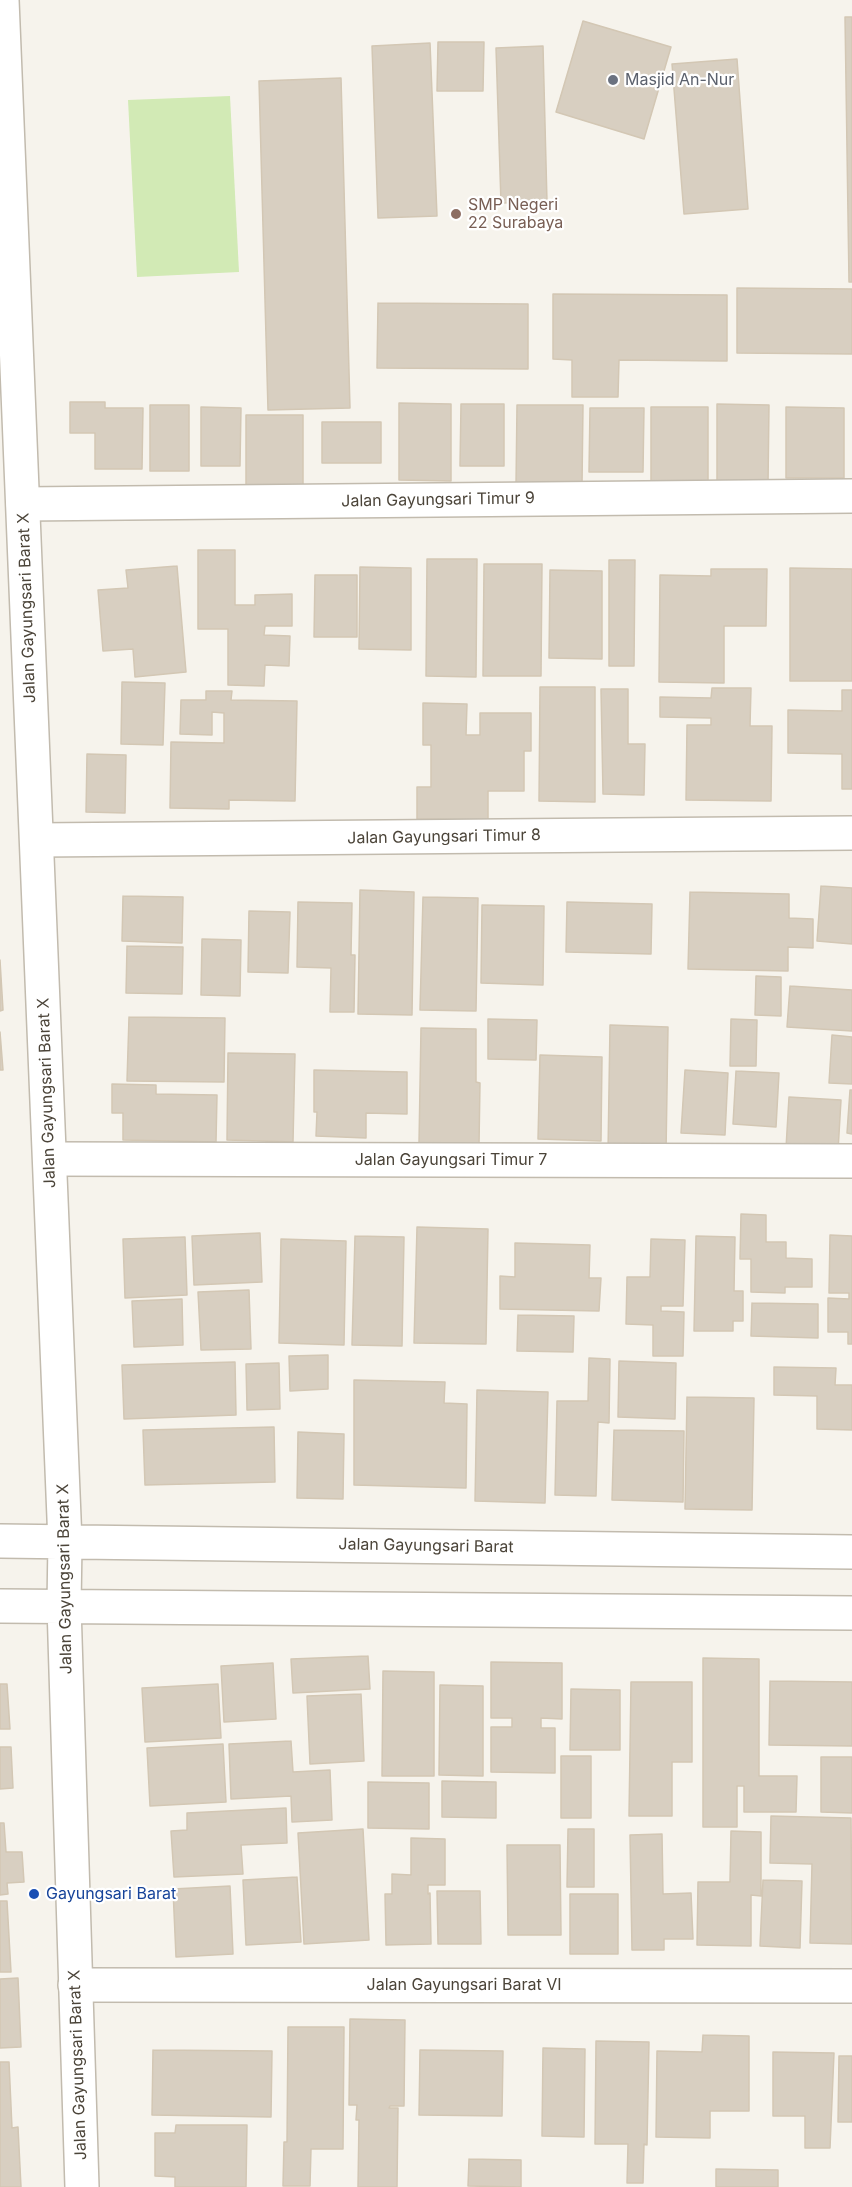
<!DOCTYPE html>
<html>
<head>
<meta charset="utf-8">
<style>
  body { margin:0 }
  canvas { display:block; background:#f6f3ec }
</style>
</head>
<body>
<canvas width="852" height="2187"></canvas>
<script>
const g = document.querySelector('canvas').getContext('2d');
g.lineJoin = 'round';
function fill(path, color) {
  g.fillStyle = color;
  g.fill(path, 'evenodd');
}
function poly(rows) {
  const path = new Path2D();
  for (const r of rows) {
    path.moveTo(r[0], r[1]);
    for (let i = 2; i < r.length; i += 2) path.lineTo(r[i], r[i + 1]);
  }
  return path;
}
function trace(path, color, width, dash) {
  g.strokeStyle = color;
  g.lineWidth = width;
  g.lineCap = dash ? 'butt' : 'round';
  g.setLineDash(dash || []);
  g.stroke(path);
}
function label(font, color, halo, rows, align = 'center') {
  g.font = font + ' Inter,sans-serif';
  g.lineWidth = 4.5;
  g.setLineDash([]);
  g.textBaseline = 'middle';
  g.strokeStyle = halo;
  g.fillStyle = color;
  for (const [text, x, y, turn = 0] of rows) {
    g.save();
    g.translate(x, y);
    g.rotate((+turn || 0) * Math.PI / 180);
    g.textAlign = isNaN(turn) ? turn : align;
    if (halo) g.strokeText(text, 0, 0);
    g.fillText(text, 0, 0);
    g.restore();
  }
}
fill(poly([
  [230,96,239,272,137,277,128,100]
]), '#d2eab5');
const building = poly([
  [845,17,852,17,852,282,849,282,845,17],
  [583,21,671,47,644,139,556,112,583,21],
  [438,42,484,42,483,91,437,91,438,42],
  [430,43,437,216,378,218,372,46,430,43],
  [543,46,547,202,501,203,496,48,543,46],
  [737,59,748,209,684,214,672,64,737,59],
  [341,78,350,408,268,410,259,81,341,78],
  [737,288,852,289,852,354,737,353,737,288],
  [553,294,727,295,727,361,619,360,618,397,572,397,572,360,553,359,553,294],
  [378,303,528,304,528,369,377,368,378,303],
  [70,402,105,402,105,408,143,408,142,469,95,469,95,433,70,433,70,402],
  [399,403,451,404,451,481,399,480,399,403],
  [461,404,504,404,504,466,460,466,461,404],
  [717,404,769,405,768,485,717,485,717,404],
  [150,405,189,405,189,471,150,471,150,405],
  [517,405,583,405,582,486,516,485,517,405],
  [201,407,241,408,240,466,201,466,201,407],
  [651,407,708,407,708,482,651,482,651,407],
  [786,407,844,408,844,478,786,478,786,407],
  [590,408,644,408,643,472,589,472,590,408],
  [246,415,303,415,303,486,246,485,246,415],
  [322,422,381,422,381,463,322,463,322,422],
  [198,550,235,550,235,605,255,605,255,595,292,594,292,626,265,626,264,635,290,636,289,666,265,665,264,686,228,685,228,629,198,629,198,550],
  [427,559,477,559,476,677,426,676,427,559],
  [609,560,635,560,634,666,609,666,609,560],
  [484,564,542,564,541,676,483,676,484,564],
  [177,566,186,672,135,677,133,649,103,651,98,590,128,588,126,570,177,566],
  [360,567,411,568,411,650,359,649,360,567],
  [790,568,852,569,852,681,790,681,790,568],
  [711,569,767,569,766,626,724,626,724,683,659,682,660,575,711,576,711,569],
  [550,570,602,571,602,659,549,658,550,570],
  [315,575,357,575,357,637,314,637,315,575],
  [122,682,165,683,163,745,121,744,122,682],
  [540,687,595,687,595,802,539,801,540,687],
  [712,688,751,688,750,726,772,726,771,801,686,800,687,725,711,725,711,718,660,717,660,697,711,698,712,688],
  [601,689,628,689,628,744,645,744,644,795,603,794,601,689],
  [842,690,852,690,852,789,842,789,842,754,788,753,788,710,842,711,842,690],
  [206,691,232,691,231,700,297,701,295,801,229,800,229,809,170,808,171,742,224,743,224,713,212,712,212,735,180,734,181,700,206,700,206,691],
  [423,703,467,704,466,735,480,735,480,713,531,713,531,751,524,751,524,791,488,791,488,820,417,819,417,787,431,787,431,745,423,745,423,703],
  [87,754,126,755,125,813,86,812,87,754],
  [821,886,852,888,852,944,817,941,821,886],
  [360,890,414,892,412,1015,358,1014,360,890],
  [690,892,789,894,789,918,813,919,813,948,788,947,788,971,688,969,690,892],
  [123,896,183,897,182,943,122,941,123,896],
  [423,897,478,898,476,1011,420,1010,423,897],
  [298,902,352,903,351,955,355,955,354,1012,330,1012,331,968,297,967,298,902],
  [567,902,652,904,651,954,566,952,567,902],
  [482,905,544,906,543,985,481,983,482,905],
  [249,911,290,912,288,973,248,972,249,911],
  [202,939,241,940,240,996,201,995,202,939],
  [127,946,183,947,182,994,126,993,127,946],
  [0,960,3,1010,0,1011,0,960],
  [756,976,781,977,781,1016,755,1015,756,976],
  [790,986,852,990,852,1031,787,1027,790,986],
  [129,1017,225,1018,224,1082,127,1081,129,1017],
  [488,1019,537,1020,536,1060,488,1059,488,1019],
  [731,1019,757,1020,756,1066,730,1066,731,1019],
  [610,1025,668,1027,666,1153,608,1152,610,1025],
  [421,1028,476,1029,476,1082,480,1083,479,1145,419,1143,421,1028],
  [0,1032,3,1070,0,1070,0,1032],
  [832,1035,852,1037,852,1084,829,1083,832,1035],
  [228,1053,295,1054,293,1142,227,1140,228,1053],
  [540,1055,602,1057,601,1141,538,1139,540,1055],
  [314,1070,407,1072,407,1114,366,1113,366,1138,316,1136,317,1112,314,1112,314,1070],
  [685,1070,728,1073,725,1135,681,1133,685,1070],
  [736,1071,779,1073,776,1127,733,1124,736,1071],
  [112,1084,156,1085,156,1094,217,1095,216,1142,123,1140,123,1113,112,1113,112,1084],
  [850,1090,852,1090,852,1134,847,1133,850,1090],
  [789,1097,841,1100,838,1151,786,1148,789,1097],
  [741,1214,766,1215,766,1242,786,1242,786,1258,812,1259,812,1287,785,1287,785,1293,751,1292,751,1259,740,1259,741,1214],
  [417,1227,488,1229,486,1344,414,1343,417,1227],
  [260,1233,262,1282,194,1285,192,1236,260,1233],
  [830,1235,852,1236,852,1344,848,1344,848,1332,828,1332,828,1298,849,1299,849,1293,829,1293,830,1235],
  [355,1236,404,1237,402,1346,352,1345,355,1236],
  [696,1236,735,1237,734,1291,743,1291,743,1321,733,1321,733,1331,694,1331,696,1236],
  [185,1237,187,1295,125,1298,123,1239,185,1237],
  [281,1239,346,1241,344,1345,279,1343,281,1239],
  [651,1239,685,1240,683,1306,661,1306,661,1311,684,1312,683,1356,653,1356,653,1325,626,1324,627,1277,650,1277,651,1239],
  [515,1243,590,1245,589,1278,601,1278,599,1311,500,1309,500,1276,515,1277,515,1243],
  [249,1290,251,1349,201,1350,198,1292,249,1290],
  [182,1299,183,1345,134,1347,132,1301,182,1299],
  [752,1303,818,1304,818,1338,751,1336,752,1303],
  [518,1315,574,1316,573,1352,517,1351,518,1315],
  [328,1355,328,1389,290,1391,289,1356,328,1355],
  [589,1358,610,1359,609,1423,598,1422,596,1496,555,1495,557,1401,588,1401,589,1358],
  [619,1361,676,1363,675,1419,618,1417,619,1361],
  [235,1362,236,1415,124,1419,122,1365,235,1362],
  [279,1363,280,1409,247,1410,246,1364,279,1363],
  [774,1367,836,1368,835,1385,852,1385,852,1430,817,1429,817,1396,774,1395,774,1367],
  [354,1380,445,1382,444,1403,467,1404,466,1488,354,1485,354,1380],
  [477,1390,548,1392,545,1503,475,1501,477,1390],
  [687,1397,754,1398,752,1510,685,1509,687,1397],
  [274,1427,275,1482,145,1485,143,1430,274,1427],
  [614,1430,684,1431,683,1502,612,1500,614,1430],
  [298,1432,344,1434,343,1499,297,1498,298,1432],
  [368,1656,370,1689,293,1693,291,1659,368,1656],
  [703,1658,759,1659,759,1776,797,1776,796,1812,744,1812,744,1786,737,1786,737,1827,703,1827,703,1658],
  [491,1662,562,1663,562,1719,541,1718,541,1728,555,1728,555,1773,491,1772,491,1727,512,1727,512,1718,491,1718,491,1662],
  [273,1663,276,1719,224,1722,221,1666,273,1663],
  [383,1671,434,1672,434,1776,382,1776,383,1671],
  [770,1681,852,1682,852,1746,769,1745,770,1681],
  [631,1682,692,1682,692,1762,672,1762,672,1816,629,1816,631,1682],
  [0,1684,7,1684,10,1729,0,1729,0,1684],
  [218,1684,221,1738,145,1742,142,1688,218,1684],
  [440,1685,483,1686,483,1776,439,1775,440,1685],
  [571,1689,620,1690,620,1750,570,1750,571,1689],
  [361,1694,364,1761,310,1764,307,1696,361,1694],
  [291,1741,293,1772,330,1770,332,1820,292,1822,291,1796,231,1799,229,1744,291,1741],
  [223,1744,226,1802,150,1806,147,1748,223,1744],
  [0,1747,11,1747,13,1788,0,1789,0,1747],
  [561,1756,591,1756,591,1818,561,1818,561,1756],
  [821,1757,852,1757,852,1813,821,1812,821,1757],
  [442,1781,496,1782,496,1818,442,1817,442,1781],
  [368,1782,429,1783,429,1829,368,1828,368,1782],
  [286,1808,287,1843,241,1845,243,1874,174,1877,171,1831,187,1830,187,1813,286,1808],
  [771,1816,851,1818,852,1944,810,1943,812,1864,770,1863,771,1816],
  [0,1823,4,1823,6,1852,22,1852,24,1882,7,1883,8,1894,0,1895,0,1823],
  [363,1829,369,1940,304,1944,298,1833,363,1829],
  [568,1829,594,1829,594,1887,567,1887,568,1829],
  [731,1831,761,1832,761,1896,751,1895,751,1946,697,1945,698,1882,730,1882,731,1831],
  [662,1834,663,1894,691,1893,693,1939,664,1939,664,1950,632,1950,630,1835,662,1834],
  [411,1838,445,1839,445,1885,428,1885,428,1894,430,1893,431,1944,386,1945,385,1894,392,1894,392,1874,411,1875,411,1838],
  [507,1845,560,1845,561,1935,508,1935,507,1845],
  [297,1877,301,1942,246,1945,243,1880,297,1877],
  [763,1880,802,1881,800,1948,760,1946,763,1880],
  [230,1886,233,1954,176,1957,173,1889,230,1886],
  [437,1891,480,1891,481,1944,438,1944,437,1891],
  [570,1894,618,1894,618,1954,570,1954,570,1894],
  [0,1901,7,1901,11,1972,0,1972,0,1901],
  [18,1978,21,2047,0,2048,0,1979,18,1978],
  [350,2019,405,2020,404,2106,390,2106,389,2108,398,2108,397,2187,358,2187,359,2120,356,2120,357,2105,349,2105,350,2019],
  [288,2027,344,2027,343,2149,311,2149,310,2186,283,2186,284,2142,287,2142,288,2027],
  [703,2035,749,2036,749,2111,710,2111,710,2138,656,2137,657,2051,702,2052,703,2035],
  [596,2041,649,2042,647,2145,644,2144,643,2183,627,2183,628,2144,595,2144,596,2041],
  [543,2048,585,2049,584,2137,542,2136,543,2048],
  [153,2050,272,2051,271,2117,152,2115,153,2050],
  [420,2050,503,2051,502,2116,419,2115,420,2050],
  [773,2052,834,2053,830,2148,805,2148,805,2116,773,2116,773,2052],
  [839,2056,852,2056,852,2122,838,2122,839,2056],
  [0,2062,9,2062,12,2128,18,2127,21,2187,0,2187,0,2062],
  [176,2125,247,2125,246,2187,175,2187,175,2177,155,2176,155,2133,175,2133,176,2125],
  [469,2159,521,2160,521,2187,468,2186,469,2159],
  [716,2169,778,2170,778,2187,716,2187,716,2169]
]);
fill(building, '#d8cfc1');
trace(building, '#d3c7b4', 1.5);
const minor = poly([
  [23,504,852,496],
  [37,840,852,833],
  [50,1159,852,1161],
  [75,1985,852,1986]
]);
const tertiary = poly([
  [2,0,65,1542,64,1606,82,2187],
  [0,1541,852,1552],
  [0,1606,852,1613]
]);
trace(minor, '#c2bbae', 36);
trace(tertiary, '#c2bbae', 36);
trace(minor, '#fff', 33);
trace(tertiary, '#fff', 33);
for (const [x, y, r, color] of [
  [613,80,6,"#6b7280"],
  [456,214,6,"#8d6e63"],
  [34,1894,6,"#1a4fb4"]
]) {
  const dot = new Path2D();
  dot.arc(x, y, r, 0, 2 * Math.PI);
  g.fillStyle = color;
  g.fill(dot);
  trace(dot, '#fff', 2);
}
label('16px', '#5b616d', '#fff', [
  ["Masjid An-Nur",625,80]
], 'left');
label('16px', '#785e54', '#fff', [
  ["SMP Negeri",468,205],
  ["22 Surabaya",468,223]
], 'left');
label('16px', '#4b4439', '#fff', [
  ["Jalan Gayungsari Timur 9",438,500,-1],
  ["Jalan Gayungsari Barat X",27,608,-92],
  ["Jalan Gayungsari Timur 8",444,837,-1],
  ["Jalan Gayungsari Barat X",47,1093,-92],
  ["Jalan Gayungsari Timur 7",451,1160],
  ["Jalan Gayungsari Barat",426,1546,1],
  ["Jalan Gayungsari Barat X",65,1579,-91],
  ["Jalan Gayungsari Barat VI",464,1985],
  ["Jalan Gayungsari Barat X",78,2065,-92]
]);
label('16px', '#164399', '#fff', [
  ["Gayungsari Barat",46,1894]
], 'left');
</script>
</body>
</html>
